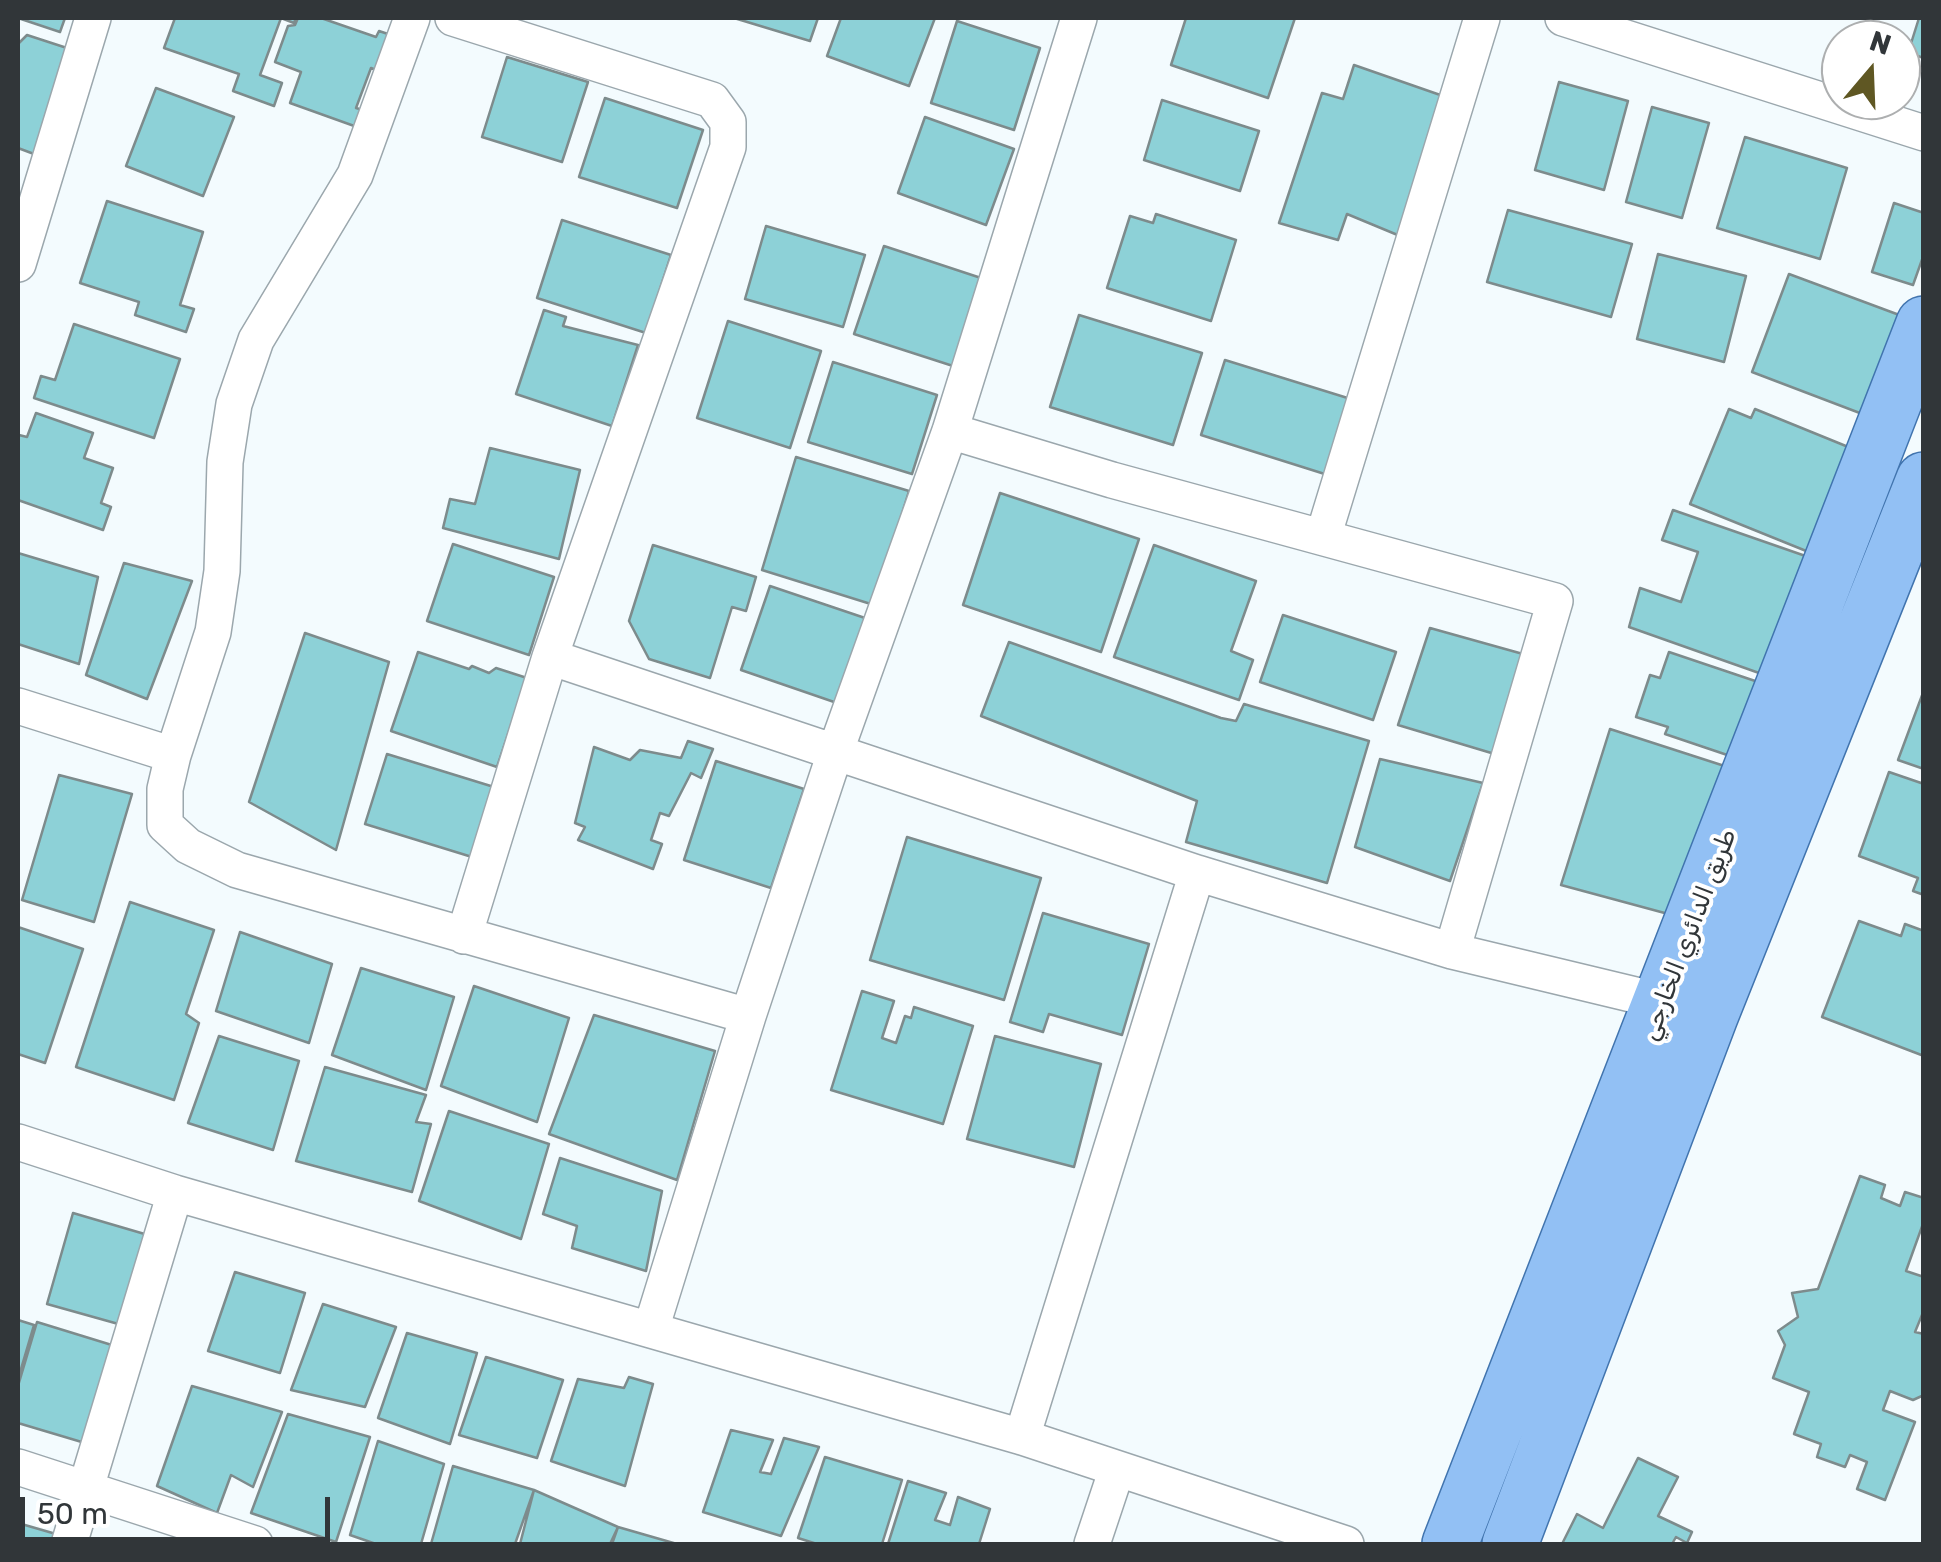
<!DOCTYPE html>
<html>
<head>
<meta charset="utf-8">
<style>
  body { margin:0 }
  #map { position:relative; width:1941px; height:1562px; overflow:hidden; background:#f3fbfe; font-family:Rubik,sans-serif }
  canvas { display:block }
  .frame { position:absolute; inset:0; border:20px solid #313639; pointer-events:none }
  .north { position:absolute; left:1821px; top:20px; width:100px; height:100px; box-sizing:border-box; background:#fff; border:2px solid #adafb0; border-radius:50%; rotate:19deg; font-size:28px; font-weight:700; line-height:40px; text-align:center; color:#313639 }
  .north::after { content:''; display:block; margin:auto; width:35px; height:45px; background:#5f5723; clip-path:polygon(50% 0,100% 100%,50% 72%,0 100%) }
  .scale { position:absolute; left:20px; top:1497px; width:310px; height:45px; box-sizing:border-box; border:5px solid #313639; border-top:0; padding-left:12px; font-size:30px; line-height:35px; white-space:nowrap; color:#313639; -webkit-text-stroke:8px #fff; paint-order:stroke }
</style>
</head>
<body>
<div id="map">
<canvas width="1941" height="1562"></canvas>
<div class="frame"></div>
<div class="north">N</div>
<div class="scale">50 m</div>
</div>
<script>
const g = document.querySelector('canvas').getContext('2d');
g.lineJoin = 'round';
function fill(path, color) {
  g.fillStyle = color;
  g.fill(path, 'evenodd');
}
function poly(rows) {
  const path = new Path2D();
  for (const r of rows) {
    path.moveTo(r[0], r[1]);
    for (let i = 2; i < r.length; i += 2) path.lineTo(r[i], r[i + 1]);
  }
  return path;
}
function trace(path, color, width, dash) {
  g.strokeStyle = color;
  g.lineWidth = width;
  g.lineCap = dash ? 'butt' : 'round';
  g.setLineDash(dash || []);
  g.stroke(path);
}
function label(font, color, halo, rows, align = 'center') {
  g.font = font + ' Rubik,"Noto Naskh Arabic",sans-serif';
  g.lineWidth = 8;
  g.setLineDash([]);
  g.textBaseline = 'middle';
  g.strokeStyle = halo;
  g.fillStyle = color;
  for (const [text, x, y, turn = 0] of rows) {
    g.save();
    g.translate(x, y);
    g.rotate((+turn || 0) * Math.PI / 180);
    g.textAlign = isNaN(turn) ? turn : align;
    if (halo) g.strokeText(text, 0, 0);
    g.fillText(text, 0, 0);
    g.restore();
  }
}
const building = poly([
  [18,18,65,18,60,32,18,18],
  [175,18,296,18,294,23,281,18,260,75,282,83,274,106,233,91,239,74,164,48,175,18],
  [298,18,321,18,376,37,379,31,394,36,381,72,371,68,356,108,363,110,357,127,290,103,301,72,275,62,288,26,295,25,298,18],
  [734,18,818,18,810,41,734,18],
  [841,18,935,18,909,86,827,56,841,18],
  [1186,18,1295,18,1268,98,1171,65,1186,18],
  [1919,18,1924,18,1924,58,1908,53,1919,18],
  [957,21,1040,48,1014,130,931,103,957,21],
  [27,35,70,49,34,154,18,148,18,44,27,35],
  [507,57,588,82,562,162,482,137,507,57],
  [1354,65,1446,97,1400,236,1347,214,1338,240,1279,223,1322,93,1343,99,1354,65],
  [1559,82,1628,101,1604,190,1535,170,1559,82],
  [156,88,234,117,203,196,126,166,156,88],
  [605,98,703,130,677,208,579,177,605,98],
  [1162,100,1259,131,1240,191,1144,160,1162,100],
  [1652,107,1709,123,1682,218,1626,202,1652,107],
  [925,117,1014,149,986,225,898,193,925,117],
  [1745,137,1847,168,1820,259,1717,228,1745,137],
  [107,201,203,232,180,305,194,309,186,332,135,315,139,302,80,283,107,201],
  [1894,203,1924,213,1924,254,1913,285,1872,272,1894,203],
  [1508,210,1632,244,1611,317,1487,282,1508,210],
  [1156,214,1236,240,1211,321,1107,288,1130,216,1153,223,1156,214],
  [562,220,671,255,646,333,537,298,562,220],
  [766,226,865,255,843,327,745,299,766,226],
  [884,246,981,278,953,366,854,334,884,246],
  [1658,254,1746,276,1724,362,1637,339,1658,254],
  [1789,274,1902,316,1865,415,1752,372,1789,274],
  [544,310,566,317,563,326,638,345,612,426,516,394,544,310],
  [1079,315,1202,353,1173,445,1050,407,1079,315],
  [728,321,821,351,790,448,697,418,728,321],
  [74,324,180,359,154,438,34,398,41,376,55,380,74,324],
  [1225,360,1354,400,1331,476,1201,435,1225,360],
  [833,362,937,395,912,474,808,442,833,362],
  [1729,409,1751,418,1755,409,1868,455,1826,559,1690,504,1729,409],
  [36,413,93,433,84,458,113,468,101,503,111,507,103,530,18,500,18,439,19,435,27,437,36,413],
  [490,448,580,470,559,559,443,528,450,499,475,504,490,448],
  [796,457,909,491,874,605,762,570,796,457],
  [1000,493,1139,539,1101,652,963,605,1000,493],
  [1673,510,1817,560,1776,679,1629,627,1640,588,1681,602,1698,552,1662,540,1673,510],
  [453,544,554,577,529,655,427,621,453,544],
  [653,545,756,577,746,611,732,607,710,678,649,659,629,621,653,545],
  [1154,545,1256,581,1231,651,1253,660,1239,700,1114,657,1154,545],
  [18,553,98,577,79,664,18,644,18,553],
  [124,563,192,581,147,699,86,675,124,563],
  [770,586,865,618,837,703,741,670,770,586],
  [1283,615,1396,652,1373,720,1260,682,1283,615],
  [1430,628,1523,654,1498,755,1398,725,1430,628],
  [305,633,389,662,336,850,249,802,305,633],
  [1009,642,1221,718,1236,721,1244,704,1369,741,1327,883,1186,842,1197,801,981,716,1009,642],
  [418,652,469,669,472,666,489,673,496,668,527,678,497,767,391,731,418,652],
  [1669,652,1773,687,1748,762,1665,734,1668,727,1636,717,1650,675,1660,678,1669,652],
  [1924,690,1924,769,1898,760,1924,690],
  [1610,729,1740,771,1672,915,1561,885,1610,729],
  [688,741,713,749,701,778,691,773,669,816,660,813,651,840,662,844,653,869,578,840,585,827,575,823,594,747,630,760,640,750,681,758,688,741],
  [387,754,494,787,472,857,365,824,387,754],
  [1380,759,1483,783,1450,881,1355,847,1380,759],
  [716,761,804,789,771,888,684,860,716,761],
  [1889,772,1924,784,1924,895,1913,891,1918,878,1859,856,1889,772],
  [59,775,132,794,94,922,22,900,59,775],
  [907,837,1041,878,1004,1000,870,960,907,837],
  [130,902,214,930,186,1014,199,1023,174,1100,76,1067,130,902],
  [1043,913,1149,944,1122,1035,1049,1014,1043,1032,1010,1022,1043,913],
  [1859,921,1901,936,1905,924,1924,931,1924,1056,1822,1017,1859,921],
  [18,927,83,949,45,1063,18,1054,18,927],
  [240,932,332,964,309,1043,216,1011,240,932],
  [361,968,454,997,426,1090,332,1055,361,968],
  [474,986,569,1018,537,1122,441,1086,474,986],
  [862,991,894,1001,882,1038,896,1043,905,1016,911,1018,914,1007,973,1026,943,1124,831,1090,862,991],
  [594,1015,715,1051,677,1180,549,1134,594,1015],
  [219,1036,299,1061,273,1150,188,1123,219,1036],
  [995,1036,1101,1064,1074,1167,967,1139,995,1036],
  [325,1067,426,1095,416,1122,431,1124,412,1192,296,1161,325,1067],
  [449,1111,549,1144,521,1239,419,1201,449,1111],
  [560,1158,662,1191,646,1271,572,1248,577,1226,543,1214,560,1158],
  [1860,1176,1885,1185,1881,1198,1900,1206,1905,1192,1924,1198,1924,1221,1906,1271,1924,1277,1924,1310,1915,1332,1924,1334,1924,1395,1913,1400,1890,1391,1883,1410,1915,1422,1885,1500,1857,1489,1867,1462,1850,1455,1845,1467,1817,1457,1821,1444,1794,1434,1809,1392,1773,1378,1785,1345,1778,1331,1798,1317,1792,1293,1818,1289,1860,1176],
  [73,1213,148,1235,122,1325,47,1304,73,1213],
  [235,1272,305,1293,280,1373,208,1351,235,1272],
  [323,1304,396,1327,365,1407,291,1390,323,1304],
  [18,1320,34,1325,18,1379,18,1320],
  [37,1322,115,1346,85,1443,18,1423,18,1386,37,1322],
  [407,1333,477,1353,450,1444,378,1418,407,1333],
  [486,1357,563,1380,537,1458,459,1435,486,1357],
  [629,1377,653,1384,625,1486,551,1461,578,1379,624,1388,629,1377],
  [192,1386,282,1412,253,1487,231,1475,217,1513,157,1486,192,1386],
  [288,1414,370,1437,336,1542,251,1513,288,1414],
  [731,1430,773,1440,760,1472,771,1474,784,1438,819,1447,781,1536,703,1512,731,1430],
  [378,1441,444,1464,421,1544,376,1544,350,1535,378,1441],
  [825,1457,902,1480,882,1544,817,1544,798,1538,825,1457],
  [1638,1458,1678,1477,1658,1516,1692,1532,1687,1543,1676,1537,1672,1544,1562,1544,1577,1514,1603,1528,1638,1458],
  [453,1466,534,1490,515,1544,431,1544,453,1466],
  [908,1481,946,1493,935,1520,950,1525,958,1497,990,1509,979,1544,888,1544,908,1481],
  [534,1490,618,1527,610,1544,520,1544,534,1490],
  [18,1523,56,1534,53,1544,18,1544,18,1523],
  [618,1527,677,1544,612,1544,618,1527]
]);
fill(building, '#8dd1d7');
trace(building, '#7d8b8c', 2.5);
const street = poly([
  [412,18,355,175,256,340,234,404,225,462,222,571,213,632,173,755,165,789,165,825,188,846,237,870,748,1016],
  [453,18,712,100,728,122,728,147,550,657,464,936],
  [1563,18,1924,133],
  [18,264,93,18],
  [950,431,1112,480,1555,601,1452,951],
  [1323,537,1482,18],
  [550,657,1197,873,1452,951,1681,1006],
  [18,706,173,755],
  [18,1142,175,1193,1022,1437,1346,1544],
  [651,1329,748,1016,836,750,950,431,1079,18],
  [1022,1437,1197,873],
  [18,1467,255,1544],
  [69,1544,175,1193],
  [1092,1544,1117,1469]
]);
const primary = poly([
  [1450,1544,1924,324],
  [1510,1544,1710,1016,1924,480]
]);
trace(street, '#9ba7ad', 38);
trace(primary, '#4174ae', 58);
trace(street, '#fff', 35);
trace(primary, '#92c0f4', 55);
label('25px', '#313639', '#fff', [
  ["طريق الدائري الخارجي",1689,935,-69]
]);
</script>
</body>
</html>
